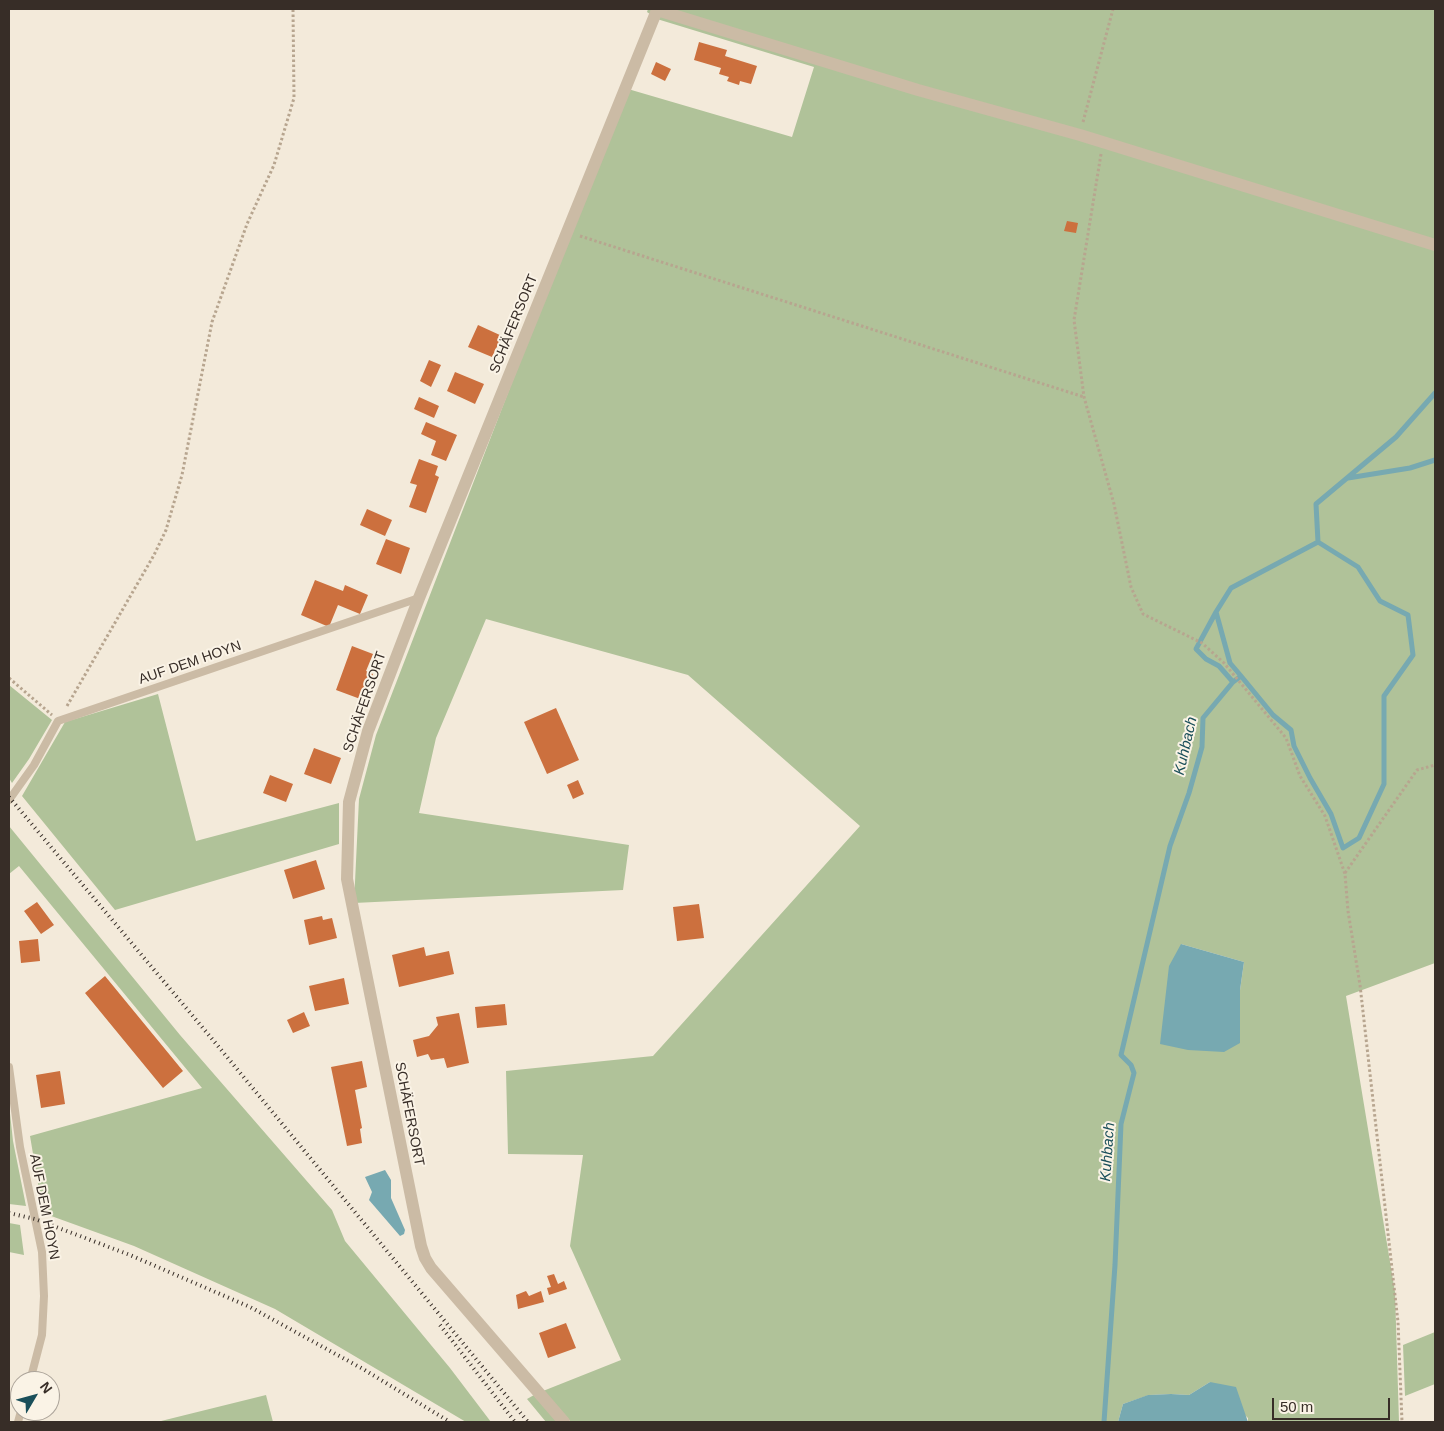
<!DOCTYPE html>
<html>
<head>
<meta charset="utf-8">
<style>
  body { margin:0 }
  #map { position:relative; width:1444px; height:1431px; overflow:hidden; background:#f3eada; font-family:Helvetica,sans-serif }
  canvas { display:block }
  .frame { position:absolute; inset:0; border:10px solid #372d27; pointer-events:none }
  .north { position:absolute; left:10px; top:1371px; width:50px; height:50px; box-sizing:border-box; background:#faf3e6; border:1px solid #aca49a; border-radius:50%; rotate:53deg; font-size:14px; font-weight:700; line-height:20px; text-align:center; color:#372d27 }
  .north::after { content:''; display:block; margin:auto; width:18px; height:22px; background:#1a4f5a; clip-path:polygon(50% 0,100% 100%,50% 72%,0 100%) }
  .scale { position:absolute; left:1272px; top:1398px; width:118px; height:22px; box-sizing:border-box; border:2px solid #372d27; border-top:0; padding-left:6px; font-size:15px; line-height:18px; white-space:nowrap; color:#372d27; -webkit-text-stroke:4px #faf3e6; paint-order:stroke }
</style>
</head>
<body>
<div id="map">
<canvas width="1444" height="1431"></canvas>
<div class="frame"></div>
<div class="north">N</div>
<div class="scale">50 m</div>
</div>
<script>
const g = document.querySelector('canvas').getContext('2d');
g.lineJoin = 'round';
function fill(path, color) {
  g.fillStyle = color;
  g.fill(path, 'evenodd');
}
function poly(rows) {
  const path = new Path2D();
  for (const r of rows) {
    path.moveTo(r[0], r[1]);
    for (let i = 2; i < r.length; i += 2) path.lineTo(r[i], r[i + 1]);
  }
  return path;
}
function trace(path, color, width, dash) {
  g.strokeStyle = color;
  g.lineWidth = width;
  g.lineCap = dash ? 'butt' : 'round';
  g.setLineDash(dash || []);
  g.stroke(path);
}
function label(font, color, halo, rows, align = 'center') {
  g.font = font + ' Helvetica,sans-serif';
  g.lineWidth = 4;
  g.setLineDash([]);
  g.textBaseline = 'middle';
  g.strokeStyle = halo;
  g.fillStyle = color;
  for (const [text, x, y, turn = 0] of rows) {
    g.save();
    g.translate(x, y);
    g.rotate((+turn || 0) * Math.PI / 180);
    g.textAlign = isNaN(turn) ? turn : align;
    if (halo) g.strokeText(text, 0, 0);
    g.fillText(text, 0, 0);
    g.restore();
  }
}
fill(poly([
  [648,9,1435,9,1435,963,1346,996,1395,1292,1399,1422,1248,1422,1248,1418,1210,1382,1189,1395,1171,1394,1149,1395,1123,1404,1118,1422,571,1422,543,1391,621,1360,570,1246,583,1155,508,1154,506,1071,653,1056,860,826,688,675,486,619,436,738,419,813,629,845,623,890,354,903,359,799,376,735,568,237,628,89,792,137,814,67,657,19,647,12],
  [1181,944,1244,962,1240,990,1240,1043],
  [9,685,52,720,29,759,12,783,9,778],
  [158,694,196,841,339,803,339,844,115,910,22,796,65,722],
  [9,826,180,1035,332,1210,345,1241,450,1368,491,1422,466,1422,275,1309,134,1246,43,1213,30,1136,202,1088,19,866,9,874],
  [9,1104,13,1141,26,1206,9,1204],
  [9,1223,20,1225,24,1255,9,1252],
  [1435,1332,1435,1384,1405,1396,1403,1345],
  [266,1395,273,1422,157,1422],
  [534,1395,558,1422,546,1422,527,1399]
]), '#b0c299');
fill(poly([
  [1181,944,1244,962,1240,990,1240,1043,1224,1052,1188,1050,1160,1044,1169,966],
  [385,1170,391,1180,391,1198,405,1230,404,1234,400,1236,369,1200,372,1192,365,1177],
  [1210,1382,1236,1387,1248,1422,1118,1422,1123,1404,1148,1395,1171,1394,1189,1395]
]), '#77a9b1');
trace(poly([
  [1348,478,1410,468,1435,460],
  [1216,612,1196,649,1206,659,1219,666,1233,682],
  [1241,676,1230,663,1216,612,1231,588,1318,542],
  [1104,1422,1115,1265,1121,1124,1134,1073,1131,1065,1121,1055,1170,846,1189,793,1202,747,1203,718,1233,682,1241,676,1273,715,1291,730,1294,746,1310,778,1331,814,1343,848,1359,838,1384,784,1384,696,1413,655,1408,615,1380,601,1358,567,1318,542,1316,504,1396,437,1435,393]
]), '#77a9b1', 5);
fill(poly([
  [699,42,727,50,725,56,757,66,751,84,740,81,739,85,727,81,729,77,719,74,721,68,694,60],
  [656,62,671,69,665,81,651,74],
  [1067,221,1078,223,1076,233,1064,231],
  [478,325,502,336,492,357,468,347],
  [429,360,441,365,431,387,420,381],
  [455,372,484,384,475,404,447,391],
  [419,397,439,406,434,418,414,409],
  [426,422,457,435,446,461,431,455,436,441,421,434],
  [419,459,438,466,435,475,439,477,426,513,409,507,417,485,410,483],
  [367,509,392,520,385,536,360,525],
  [386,539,410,548,401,574,376,564],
  [315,580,343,591,345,585,368,595,360,614,338,605,329,627,301,615],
  [352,646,373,654,366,671,373,674,363,700,336,690],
  [556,708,579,760,547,774,524,722],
  [314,748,341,758,331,784,304,774],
  [270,775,293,784,286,802,263,793],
  [578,780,584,794,573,799,567,785],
  [316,860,325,889,293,899,284,870],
  [37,902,54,925,41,934,24,911],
  [699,904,704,938,677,941,673,907],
  [322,916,323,920,332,918,337,938,309,945,304,920],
  [38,939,40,961,21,963,19,941],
  [424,947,426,956,449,951,454,974,399,987,392,955],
  [105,976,183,1071,163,1088,85,993],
  [344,978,349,1004,315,1011,309,986],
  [505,1004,507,1025,477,1028,475,1007],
  [304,1012,310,1026,293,1033,287,1020],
  [459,1013,469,1063,447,1068,444,1058,431,1060,428,1054,417,1057,413,1040,429,1036,438,1025,436,1017],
  [362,1061,367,1087,355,1090,362,1128,360,1129,362,1143,347,1146,331,1067],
  [60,1071,65,1104,41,1108,36,1075],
  [554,1274,558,1284,564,1281,567,1289,549,1295,547,1288,551,1287,547,1276],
  [526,1291,529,1296,541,1291,544,1302,518,1309,516,1295],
  [566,1323,576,1348,548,1358,539,1333]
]), '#cc703e');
trace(poly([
  [1083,122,1113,9],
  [1101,154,1074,320,1084,397,1114,504,1131,587,1143,614,1202,643,1224,663,1286,738,1300,776,1325,816,1345,874,1348,911,1360,985,1398,1322,1402,1422],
  [580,236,1084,397],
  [9,678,52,715],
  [67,706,154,555,166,530,182,475,212,322,247,224,274,165,294,98,293,9],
  [1345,873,1417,770,1435,765]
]), '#b7a58f', 3, [2.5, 2.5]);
trace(poly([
  [9,800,34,765,58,721,419,598],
  [9,1067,20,1147,42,1252,44,1296,42,1335,30,1381],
  [18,1422,21,1411]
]), '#cbbba5', 8);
trace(poly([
  [564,1422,431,1268,425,1258,421,1246,347,879,349,802,368,731,419,598,657,10,918,90,1080,135,1435,245]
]), '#cbbba5', 12);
trace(poly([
  [9,797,218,1046,528,1422],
  [9,1213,35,1219,130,1255,250,1307,363,1369,450,1422],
  [440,1325,515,1422]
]), '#372d27', 4, [1, 4]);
label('14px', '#372d27', '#faf3e6', [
  ["SCHÄFERSORT",514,324,-68],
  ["AUF DEM HOYN",190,663,-19],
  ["SCHÄFERSORT",365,702,-71],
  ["SCHÄFERSORT",409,1114,79],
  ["AUF DEM HOYN",44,1207,79]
]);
label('italic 15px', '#1a4f5a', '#faf3e6', [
  ["Kuhbach",1186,746,-77],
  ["Kuhbach",1108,1152,-86]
]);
</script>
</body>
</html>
